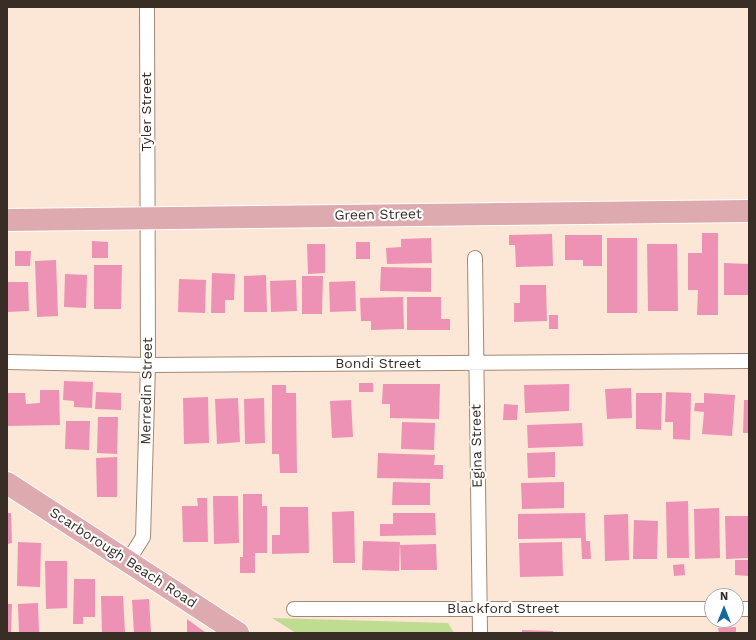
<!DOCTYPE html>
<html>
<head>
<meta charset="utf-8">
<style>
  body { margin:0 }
  #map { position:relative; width:756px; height:640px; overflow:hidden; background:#fce6d5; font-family:"Work Sans",sans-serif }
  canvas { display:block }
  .frame { position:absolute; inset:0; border:8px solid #382e26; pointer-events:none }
  .north { position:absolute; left:704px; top:588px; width:40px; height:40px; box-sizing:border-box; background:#fff; border:1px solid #afaba8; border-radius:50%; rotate:0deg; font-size:11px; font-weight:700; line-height:16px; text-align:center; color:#382e26 }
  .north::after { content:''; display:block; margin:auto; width:14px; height:18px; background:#12699a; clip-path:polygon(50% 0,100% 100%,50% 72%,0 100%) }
</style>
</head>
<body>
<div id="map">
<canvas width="756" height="640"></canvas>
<div class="frame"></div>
<div class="north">N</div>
</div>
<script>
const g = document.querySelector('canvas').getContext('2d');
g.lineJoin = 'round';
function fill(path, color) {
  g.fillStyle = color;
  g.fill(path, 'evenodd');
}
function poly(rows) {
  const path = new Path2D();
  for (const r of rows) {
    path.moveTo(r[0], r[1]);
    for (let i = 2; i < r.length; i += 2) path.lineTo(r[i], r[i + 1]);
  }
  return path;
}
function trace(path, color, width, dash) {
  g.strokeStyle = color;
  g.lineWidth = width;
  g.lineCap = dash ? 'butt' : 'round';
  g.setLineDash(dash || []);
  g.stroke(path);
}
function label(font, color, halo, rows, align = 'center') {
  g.font = font + ' "Work Sans",sans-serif';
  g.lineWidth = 4;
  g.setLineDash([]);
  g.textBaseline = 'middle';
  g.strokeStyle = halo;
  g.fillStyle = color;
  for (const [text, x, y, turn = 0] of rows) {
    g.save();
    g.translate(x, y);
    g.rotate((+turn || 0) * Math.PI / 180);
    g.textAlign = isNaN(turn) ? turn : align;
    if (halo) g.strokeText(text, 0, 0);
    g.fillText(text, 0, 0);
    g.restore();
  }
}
fill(poly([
  [272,618,448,623,454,633,296,633]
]), '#c0dc91');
fill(poly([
  [702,233,718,233,718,315,697,315,698,290,688,290,688,253,702,253],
  [552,234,553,266,516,267,515,245,509,245,509,235],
  [565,235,602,235,602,266,583,266,583,260,565,260],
  [431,238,432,263,387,264,386,248,401,247,401,239],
  [607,238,637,238,637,313,607,313],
  [92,241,108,242,108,258,92,258],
  [356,242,370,242,370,259,356,259],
  [307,244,325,244,325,273,308,274],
  [647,244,677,244,678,311,648,311],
  [15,251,31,251,30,266,15,266],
  [56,260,58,316,37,317,35,261],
  [724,263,749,264,748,295,724,295],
  [94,265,122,265,121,309,94,309],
  [381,267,431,268,431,292,380,291],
  [212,273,235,274,234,300,225,300,225,313,211,313],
  [65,274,87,275,86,308,64,307],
  [266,275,267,312,244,312,244,276],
  [302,276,323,276,322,314,302,314],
  [179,279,206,280,205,313,178,312],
  [296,280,297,311,271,312,270,281],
  [355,281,356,311,330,312,329,282],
  [7,282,28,282,29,311,7,312],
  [520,285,546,285,547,321,514,322,514,303,520,303],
  [403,297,404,329,371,330,371,321,361,321,360,298],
  [407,297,441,297,441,319,450,319,450,330,407,330],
  [549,315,558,315,558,329,549,329],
  [64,381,93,382,92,408,74,407,74,401,63,400],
  [359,383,373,383,373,392,359,392],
  [383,384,440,384,439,419,390,418,390,404,382,404],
  [569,384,569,411,525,413,524,385],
  [272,385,286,385,286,393,296,393,297,473,280,473,279,454,272,454],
  [631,388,632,418,607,419,605,389],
  [40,390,59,390,60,425,7,426,7,393,25,393,26,404,40,403],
  [96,392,121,393,121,410,95,409],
  [666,392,691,393,690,440,673,439,673,422,665,422],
  [636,393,662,393,661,430,636,429],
  [704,393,735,395,732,436,702,434,704,412,694,411,695,403,704,403],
  [208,397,209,443,184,444,183,398],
  [238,398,240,442,217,444,215,399],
  [264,398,265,443,245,444,244,399],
  [351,400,353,437,332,438,330,401],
  [744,400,749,400,749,433,743,433],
  [504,404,518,405,517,420,503,420],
  [98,417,118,417,117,454,97,453],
  [66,421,90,421,89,450,65,449],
  [402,422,435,423,434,450,401,449],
  [582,423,583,446,528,448,527,425],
  [555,452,555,477,528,478,527,453],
  [378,453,435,455,434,465,443,465,443,479,377,478],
  [117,457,117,497,97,497,96,458],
  [393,482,430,483,430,505,392,505],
  [564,482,564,508,522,509,521,483],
  [243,494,262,494,262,506,267,506,267,553,255,553,255,573,240,573,240,557,243,557],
  [213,496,238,496,239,543,214,544],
  [197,498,207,498,208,542,183,542,182,506,198,506],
  [688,501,689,558,667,558,666,502],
  [280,507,308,507,309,553,272,554,272,535,280,535],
  [719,508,720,558,695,559,694,509],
  [354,511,355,563,333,563,332,512],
  [7,513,11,513,12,543,7,544],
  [393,513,435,513,436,535,380,536,380,524,393,524],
  [585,513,586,541,590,541,591,559,582,559,581,538,518,539,518,514],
  [628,514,629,560,605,561,604,515],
  [725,516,748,516,749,558,726,559],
  [634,520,658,521,657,559,633,559],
  [363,541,400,542,399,571,362,570],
  [18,542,41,543,40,587,17,586],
  [562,542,563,576,520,577,519,543],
  [436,544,437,570,401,570,400,545],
  [735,560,749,560,748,576,735,575],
  [45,561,67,561,67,608,46,609],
  [684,564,685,575,674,576,673,565],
  [74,579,95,579,95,617,83,617,83,624,73,624],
  [101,596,123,596,125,633,102,633],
  [149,599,151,633,134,633,132,600],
  [38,603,39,633,19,633,18,604],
  [7,604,12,604,11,633,7,633],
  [187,619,206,633,187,633],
  [736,627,736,633,719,633,718,628],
  [522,630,553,631,553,633,522,633]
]), '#ee92b5');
const minor = poly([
  [475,258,480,633],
  [7,362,148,365,749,361],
  [128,561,143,537,148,365,147,7],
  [294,609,712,609],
  [736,609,749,609]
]);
const primary = poly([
  [7,220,749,211],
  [7,483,238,633]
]);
trace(minor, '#a28976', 16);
trace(primary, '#fff', 24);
trace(minor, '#fff', 14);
trace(primary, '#ddaaaf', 22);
label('14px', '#382e26', '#fff', [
  ["Tyler Street",147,112,-90],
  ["Green Street",378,215,-1],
  ["Bondi Street",378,364],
  ["Merredin Street",147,391,-89],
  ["Egina Street",477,446,-91],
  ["Scarborough Beach Road",123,558,33],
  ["Blackford Street",503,609]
]);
</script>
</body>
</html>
